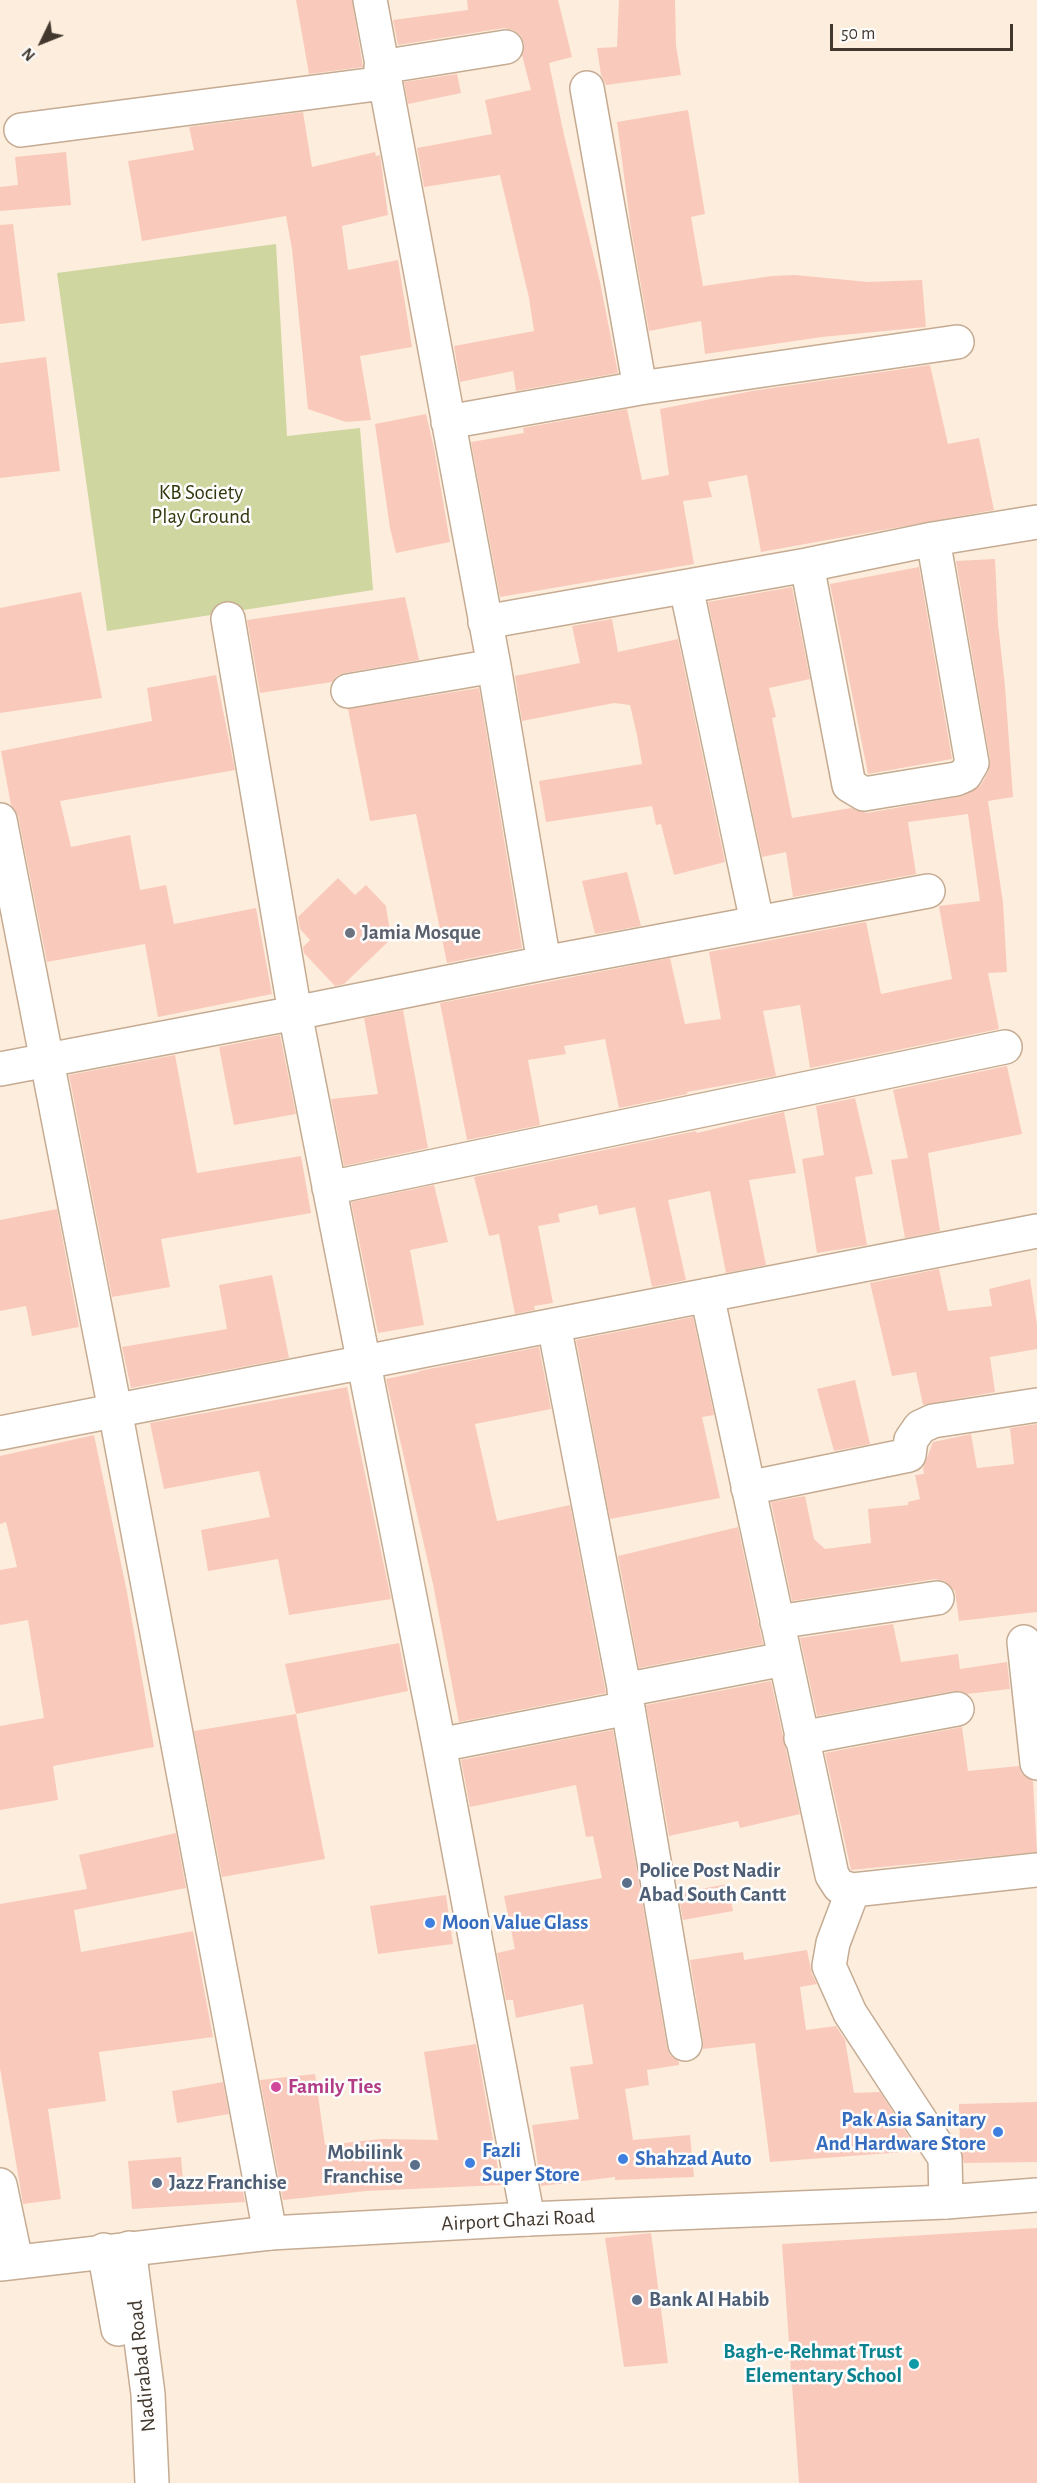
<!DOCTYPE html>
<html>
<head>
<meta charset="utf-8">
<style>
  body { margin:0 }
  #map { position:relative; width:1037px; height:2483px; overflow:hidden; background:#fdeddd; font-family:"Alegreya Sans",sans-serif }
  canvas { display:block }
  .north { position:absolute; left:12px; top:12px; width:60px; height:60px; -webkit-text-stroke:4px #fdfdfd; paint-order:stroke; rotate:227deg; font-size:16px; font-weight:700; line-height:24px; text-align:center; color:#42382e }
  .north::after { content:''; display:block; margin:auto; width:21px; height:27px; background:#42382e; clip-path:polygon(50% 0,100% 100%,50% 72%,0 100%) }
  .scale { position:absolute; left:830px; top:24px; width:183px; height:27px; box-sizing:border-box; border:3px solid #42382e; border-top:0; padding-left:8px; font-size:18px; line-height:21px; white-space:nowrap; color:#42382e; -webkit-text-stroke:4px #fdfdfd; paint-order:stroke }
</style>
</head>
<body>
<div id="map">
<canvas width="1037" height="2483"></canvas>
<div class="north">N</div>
<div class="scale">50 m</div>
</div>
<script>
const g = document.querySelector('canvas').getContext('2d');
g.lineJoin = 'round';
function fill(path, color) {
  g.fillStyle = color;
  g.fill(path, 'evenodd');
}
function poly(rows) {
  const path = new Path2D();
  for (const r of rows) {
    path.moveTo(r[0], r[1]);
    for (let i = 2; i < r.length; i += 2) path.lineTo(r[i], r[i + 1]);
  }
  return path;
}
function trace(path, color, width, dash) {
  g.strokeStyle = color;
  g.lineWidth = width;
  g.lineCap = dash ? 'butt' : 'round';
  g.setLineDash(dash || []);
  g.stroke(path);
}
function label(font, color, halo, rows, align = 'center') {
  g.font = font + ' "Alegreya Sans",sans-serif';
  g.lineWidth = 5;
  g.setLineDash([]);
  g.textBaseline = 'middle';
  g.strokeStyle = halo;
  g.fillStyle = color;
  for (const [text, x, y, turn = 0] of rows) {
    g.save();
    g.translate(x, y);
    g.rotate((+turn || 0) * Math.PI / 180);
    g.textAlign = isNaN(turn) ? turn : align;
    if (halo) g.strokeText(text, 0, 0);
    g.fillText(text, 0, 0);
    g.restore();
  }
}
fill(poly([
  [276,244,287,436,360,428,373,590,107,631,57,273]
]), '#cfd6a0');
fill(poly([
  [296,0,352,0,363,67,309,74],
  [467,0,558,0,572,57,549,63,564,135,600,282,618,373,516,391,513,371,460,382,454,346,534,331,529,298,500,175,424,187,417,148,492,134,485,100,531,90,522,55,524,43,520,35,513,30,504,28,398,45,393,20,468,10],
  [619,0,675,0,676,46,681,75,606,85,601,75,597,48,617,47],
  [457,74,461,93,408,104,404,82],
  [688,110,705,214,691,217,703,286,772,276,795,275,868,282,922,280,926,327,822,337,705,354,701,321,649,331,631,229,617,122],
  [303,112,312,167,375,152,376,156,380,155,388,215,342,226,348,270,398,260,412,347,360,356,371,420,346,422,308,409,292,249,286,216,142,241,128,161,194,150,189,127],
  [66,152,71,205,0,211,0,187,18,185,15,157],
  [13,224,25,321,0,324,0,225],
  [46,357,60,471,0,478,0,363],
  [930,365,948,444,979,438,994,510,761,552,747,475,708,482,712,497,683,501,694,564,500,597,471,442,524,433,523,428,627,409,642,480,669,475,660,409,752,391],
  [426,414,434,448,450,542,396,553,390,528,375,424],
  [995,559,998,624,1005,686,1013,797,988,801,1003,903,1007,972,988,973,999,1029,810,1068,800,1005,763,1011,776,1076,687,1092,687,1094,619,1108,605,1039,564,1046,566,1054,528,1060,540,1125,467,1140,440,1003,670,958,685,1024,721,1019,709,952,866,922,881,994,952,979,939,906,980,901,968,814,908,822,916,874,793,897,786,852,762,857,708,602,792,587,810,679,769,688,776,717,772,718,792,818,851,808,867,813,963,796,981,785,988,772,990,760,956,561],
  [919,567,952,759,868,774,830,584],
  [81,592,102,698,0,713,0,608],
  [405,597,419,660,345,673,337,676,332,682,260,693,247,620],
  [612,619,618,652,678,639,725,862,674,875,661,824,656,825,652,806,546,822,539,781,642,764,637,735,630,705,614,703,522,721,515,676,580,663,572,626],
  [216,675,235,770,60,801,71,847,130,835,140,890,166,885,174,924,256,908,272,994,158,1017,145,944,47,962,18,816,11,805,1,751,152,721,147,688],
  [479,688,522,948,447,963,416,814,370,821,348,709],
  [627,872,641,926,595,934,582,881],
  [338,878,355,895,366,885,386,906,391,939,344,984,335,986,304,953,303,947,310,940,300,929,298,917],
  [403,1010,428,1148,344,1166,331,1099,378,1094,364,1018],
  [280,1035,296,1114,234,1125,219,1047],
  [175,1055,197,1173,301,1156,311,1213,161,1239,170,1287,112,1297,69,1075],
  [1007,1066,1022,1134,928,1153,940,1231,905,1238,891,1160,908,1158,893,1090],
  [855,1098,873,1174,855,1177,867,1245,817,1253,802,1159,824,1155,816,1106],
  [784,1112,796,1173,749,1180,766,1265,726,1273,710,1191,668,1200,686,1280,652,1287,635,1207,599,1215,597,1205,558,1214,560,1222,538,1226,553,1303,534,1306,535,1310,515,1314,499,1234,489,1236,474,1177,696,1131,697,1133],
  [434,1185,448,1242,410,1250,424,1325,378,1333,351,1202],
  [57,1209,79,1327,32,1336,26,1306,0,1311,0,1220],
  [939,1269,948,1311,992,1306,989,1289,1030,1279,1037,1325,1037,1349,990,1357,995,1392,923,1405,916,1372,892,1376,870,1283],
  [272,1275,289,1358,131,1388,122,1347,227,1329,219,1285],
  [693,1317,714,1415,702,1417,720,1498,610,1519,576,1340],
  [539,1347,551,1409,475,1424,497,1521,570,1505,606,1693,459,1722,433,1584,386,1379,419,1372,419,1371],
  [855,1380,870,1444,834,1451,817,1389],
  [347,1387,391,1599,289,1615,278,1559,208,1571,201,1530,270,1517,259,1471,164,1489,150,1423],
  [1037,1424,1037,1612,959,1621,955,1591,944,1581,935,1579,792,1601,771,1502,805,1496,814,1539,825,1549,871,1543,868,1509,908,1505,908,1502,920,1499,915,1475,924,1474,923,1468,933,1442,971,1434,977,1468,1014,1464,1010,1428],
  [94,1435,127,1592,154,1747,53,1766,58,1800,0,1810,0,1726,44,1718,28,1620,0,1625,0,1570,17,1567,6,1522,0,1524,0,1456],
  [738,1527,763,1644,639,1668,618,1556],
  [893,1624,901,1662,958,1654,960,1669,1007,1662,1010,1689,967,1694,954,1691,817,1716,800,1638],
  [399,1643,408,1691,296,1714,285,1664],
  [771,1681,800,1814,740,1828,738,1821,669,1836,646,1705],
  [296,1714,325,1859,222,1877,194,1731],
  [962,1727,968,1771,1019,1766,1022,1774,1033,1781,1037,1852,851,1870,825,1753],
  [613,1730,667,2047,670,2055,679,2062,679,2065,647,2070,649,2085,625,2089,633,2140,690,2135,694,2177,615,2180,615,2177,541,2186,532,2125,579,2119,570,2067,593,2064,583,2004,516,2018,513,2000,506,2000,497,1953,515,1949,504,1896,602,1878,593,1836,586,1837,576,1785,470,1807,461,1760],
  [176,1833,186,1888,74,1910,81,1952,193,1931,213,2037,99,2052,106,2101,48,2109,61,2199,23,2204,0,2068,0,1904,87,1889,79,1855],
  [728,1884,733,1911,683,1920,678,1893],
  [446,1895,453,1944,378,1954,370,1906],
  [807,1950,812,1974,817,1984,800,1987,806,2030,836,2026,845,2040,854,2093,880,2092,918,2151,770,2162,755,2043,703,2049,703,2041,690,1960,743,1952,744,1960],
  [476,2044,501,2185,366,2191,283,2200,260,2080,315,2074,325,2145,381,2139,438,2140,424,2052],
  [223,2082,229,2114,177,2123,172,2091],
  [1037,2102,1037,2162,964,2163,960,2147,959,2104],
  [181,2157,183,2181,240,2177,245,2202,132,2209,128,2161],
  [1037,2228,1037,2483,799,2483,782,2244],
  [651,2233,668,2363,624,2367,605,2238]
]), '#f9cabb');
const minor = poly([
  [370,0,494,666,544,963],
  [381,67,506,47],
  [587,88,640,388],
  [21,130,384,83],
  [448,422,640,388,957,342],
  [933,539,1037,522],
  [686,587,757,922],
  [228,619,295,1013,439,1745,528,2219],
  [485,622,807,565,933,539,972,763,965,775,956,779,864,794,849,785,807,565],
  [348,691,494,666],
  [0,820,115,1410,270,2233],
  [0,1069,295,1013,544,963,928,891],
  [329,1188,1005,1047],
  [707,1295,832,1875,839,1886,853,1890,1037,1870],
  [554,1325,628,1708,685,2044],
  [0,1433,1037,1231],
  [748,1488,909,1455,911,1440,920,1427,933,1421,1037,1405],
  [777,1622,937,1598],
  [1024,1642,1037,1763],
  [624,1690,784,1659],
  [801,1738,957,1709],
  [439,1745,628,1708],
  [853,1890,833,1943,829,1966,850,2013,945,2158,946,2202],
  [0,2185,16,2261],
  [129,2248,148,2394,152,2483],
  [104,2250,118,2329]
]);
const major = poly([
  [0,2264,270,2233,528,2219,946,2202,1037,2195]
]);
trace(minor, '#c5ab92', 36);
trace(major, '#c5ab92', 36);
trace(minor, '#fff', 33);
trace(major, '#fff', 33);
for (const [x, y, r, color] of [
  [350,933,6,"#6b7280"],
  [627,1883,6,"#5c6f8a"],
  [430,1923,6,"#3f7fe0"],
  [276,2087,6,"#d1479c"],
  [998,2132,6,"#3f7fe0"],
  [623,2159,6,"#3f7fe0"],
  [470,2163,6,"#3f7fe0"],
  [415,2165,6,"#5c6f8a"],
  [157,2183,6,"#5c6f8a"],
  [637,2300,6,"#5c6f8a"],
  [914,2364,6,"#0f9aa8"]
]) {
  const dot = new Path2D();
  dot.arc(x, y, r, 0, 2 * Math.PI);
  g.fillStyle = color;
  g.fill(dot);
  trace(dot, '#fdfdfd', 2);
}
label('21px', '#33370d', '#fdfdfd', [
  ["KB Society",201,493],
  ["Play Ground",201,517]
]);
label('bold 21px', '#5b616d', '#fdfdfd', [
  ["Jamia Mosque",362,933]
], 'left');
label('bold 21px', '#4e5e75', '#fdfdfd', [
  ["Police Post Nadir",639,1871],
  ["Abad South Cantt",639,1895],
  ["Mobilink",403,2153,"right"],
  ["Franchise",403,2177,"right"],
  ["Jazz Franchise",169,2183],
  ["Bank Al Habib",649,2300]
], 'left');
label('bold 21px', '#366cbe', '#fdfdfd', [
  ["Moon Value Glass",442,1923],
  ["Pak Asia Sanitary",986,2120,"right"],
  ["And Hardware Store",986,2144,"right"],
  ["Fazli",482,2151],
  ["Super Store",482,2175],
  ["Shahzad Auto",635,2159]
], 'left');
label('bold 21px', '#b23c85', '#fdfdfd', [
  ["Family Ties",288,2087]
], 'left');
label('21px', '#42382e', '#fdfdfd', [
  ["Airport Ghazi Road",518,2220,-3],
  ["Nadirabad Road",142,2366,-96]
]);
label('bold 21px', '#0d838f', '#fdfdfd', [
  ["Bagh-e-Rehmat Trust",902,2352],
  ["Elementary School",902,2376]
], 'right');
</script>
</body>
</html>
